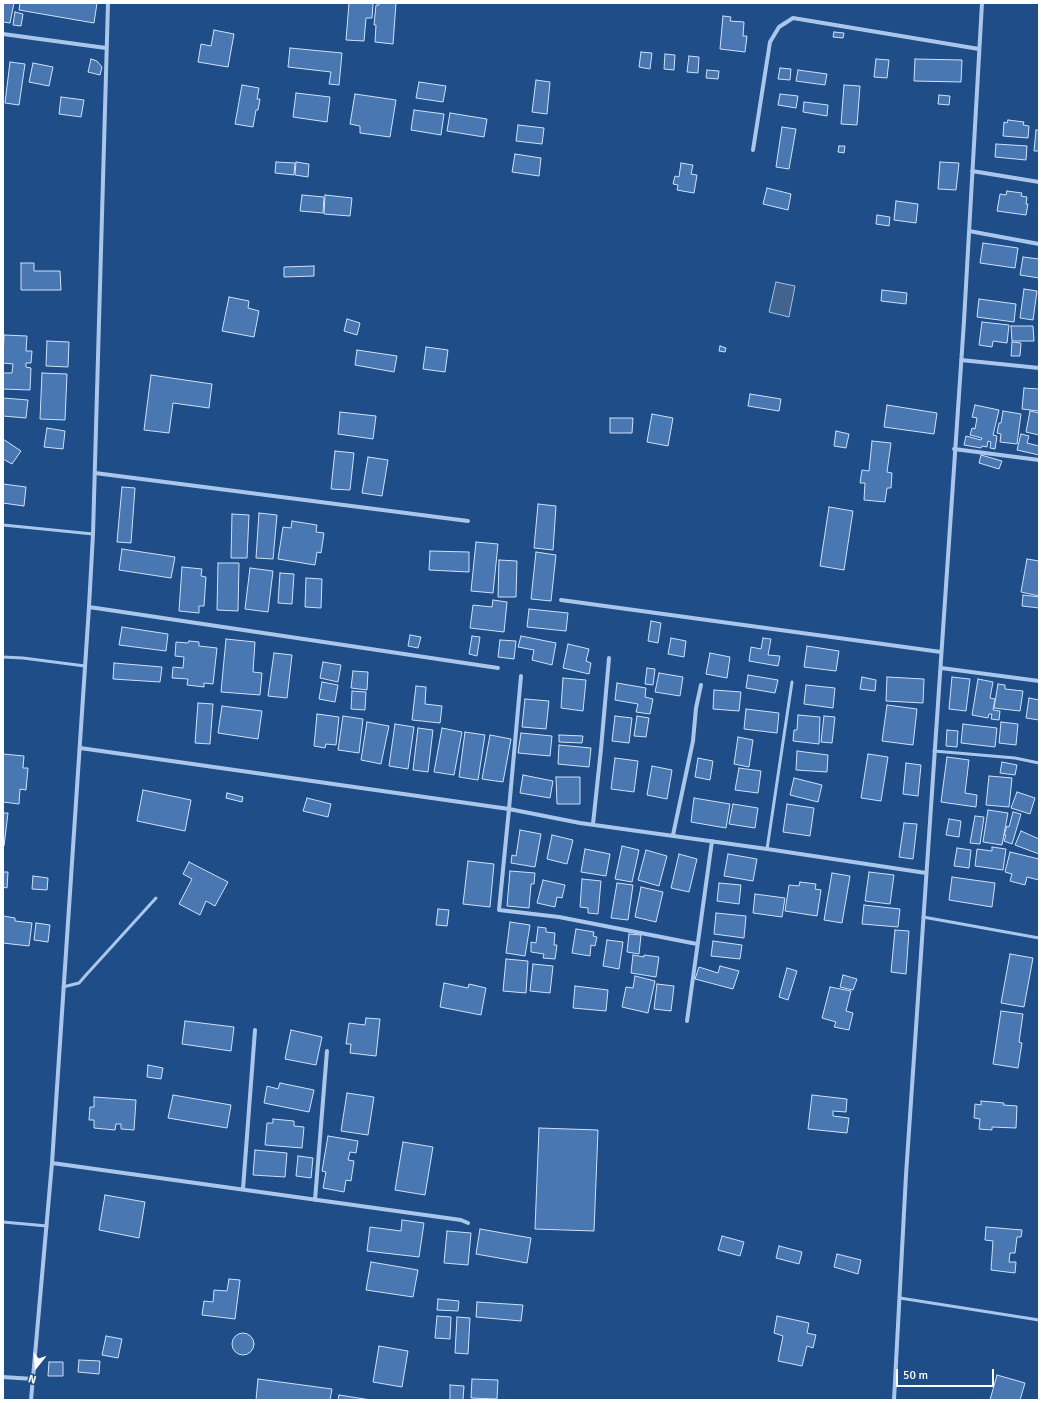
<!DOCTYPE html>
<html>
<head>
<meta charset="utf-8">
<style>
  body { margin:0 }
  #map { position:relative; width:1042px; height:1403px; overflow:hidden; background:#1f4d88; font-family:Signika,sans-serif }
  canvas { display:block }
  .frame { position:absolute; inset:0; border:4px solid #fff; pointer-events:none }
  .north { position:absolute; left:16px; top:1347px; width:40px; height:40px; -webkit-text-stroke:3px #1f4d88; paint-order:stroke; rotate:197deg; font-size:11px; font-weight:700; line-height:16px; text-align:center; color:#fff }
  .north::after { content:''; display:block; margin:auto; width:14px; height:18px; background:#fff; clip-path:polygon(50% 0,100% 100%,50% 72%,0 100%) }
  .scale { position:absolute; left:896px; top:1369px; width:98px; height:18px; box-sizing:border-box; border:2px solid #fff; border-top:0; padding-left:5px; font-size:12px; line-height:14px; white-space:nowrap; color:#fff; -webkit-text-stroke:3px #1f4d88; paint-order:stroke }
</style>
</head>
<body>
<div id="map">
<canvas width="1042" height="1403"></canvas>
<div class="frame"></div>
<div class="north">N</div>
<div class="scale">50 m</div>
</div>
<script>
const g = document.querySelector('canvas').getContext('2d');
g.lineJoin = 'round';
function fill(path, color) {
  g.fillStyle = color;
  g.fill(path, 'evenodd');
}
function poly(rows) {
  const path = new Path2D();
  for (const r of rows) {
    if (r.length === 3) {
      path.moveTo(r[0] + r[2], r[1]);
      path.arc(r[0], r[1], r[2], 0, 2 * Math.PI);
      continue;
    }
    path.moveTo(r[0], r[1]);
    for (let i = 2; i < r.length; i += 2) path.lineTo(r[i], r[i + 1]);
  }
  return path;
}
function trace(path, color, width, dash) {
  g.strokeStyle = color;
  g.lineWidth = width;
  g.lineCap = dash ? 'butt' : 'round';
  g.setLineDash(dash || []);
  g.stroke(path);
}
const water = poly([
  [776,282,795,286,789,317,769,312,776,282]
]);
fill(water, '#42638e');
trace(water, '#9dc2ec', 1);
const building = poly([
  [3,3,14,3,10,23,3,22,3,3],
  [20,3,97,3,94,23,19,10,20,3],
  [349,3,369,3,373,4,372,18,366,18,364,41,346,40,349,3],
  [379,3,396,3,393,44,375,42,376,25,374,25,376,5,379,5,379,3],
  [15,12,23,14,21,26,13,25,15,12],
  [723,16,731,17,730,21,744,22,743,36,747,36,745,52,720,49,723,16],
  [214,30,234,34,228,67,198,62,201,44,211,46,214,30],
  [834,32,844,33,843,38,833,37,834,32],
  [290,48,342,53,339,85,329,84,331,72,288,67,290,48],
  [641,52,652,53,650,69,639,67,641,52],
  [665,54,675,55,674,70,664,69,665,54],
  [689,56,699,57,698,73,687,72,689,56],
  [91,59,97,61,102,67,100,75,88,72,91,59],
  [876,59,889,60,887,78,874,77,876,59],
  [915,59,962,60,961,82,914,81,915,59],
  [10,62,25,64,19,105,5,103,10,62],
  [33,63,53,67,49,86,29,82,33,63],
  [780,68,791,69,790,80,778,79,780,68],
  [707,70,719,71,718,79,706,78,707,70],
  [798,70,827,74,825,85,796,81,798,70],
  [536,80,550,82,547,114,532,112,536,80],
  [419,82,446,86,443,102,416,98,419,82],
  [242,85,259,88,257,99,260,99,258,110,256,110,253,127,235,124,242,85],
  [844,85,860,86,857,125,841,124,844,85],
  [296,93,330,97,327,122,293,117,296,93],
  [355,94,396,100,390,137,360,133,360,126,350,124,355,94],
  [780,94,798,96,796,108,778,105,780,94],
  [939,95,950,96,949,105,938,104,939,95],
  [61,97,84,100,81,117,59,114,61,97],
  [804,102,828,105,827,116,803,112,804,102],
  [414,110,444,114,441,135,411,130,414,110],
  [450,113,487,119,484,137,447,131,450,113],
  [1008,120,1024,122,1023,125,1029,126,1028,138,1003,136,1004,122,1007,123,1008,120],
  [518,125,544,128,542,144,516,141,518,125],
  [782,127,796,129,789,169,776,167,782,127],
  [1036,130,1039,130,1039,151,1034,151,1036,130],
  [996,144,1027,146,1026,160,995,157,996,144],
  [839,146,845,146,844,153,838,152,839,146],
  [515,154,541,158,539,176,512,172,515,154],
  [276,162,295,163,294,175,275,173,276,162],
  [296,162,309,164,308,177,295,175,296,162],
  [940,162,959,163,956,190,938,189,940,162],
  [681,163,693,165,691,174,697,175,694,193,677,190,678,185,673,184,675,176,679,177,681,163],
  [767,188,791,194,788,210,763,204,767,188],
  [1007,191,1022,193,1021,196,1027,197,1026,204,1028,204,1026,215,997,211,1000,194,1006,195,1007,191],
  [302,195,324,197,323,213,300,211,302,195],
  [325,195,352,198,350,216,324,214,325,195],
  [896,201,918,204,916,223,894,220,896,201],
  [877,215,890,217,889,226,876,224,877,215],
  [983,243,1018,248,1015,268,980,263,983,243],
  [1023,257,1039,259,1039,278,1020,275,1023,257],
  [21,263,34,263,34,271,60,271,61,290,21,290,21,263],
  [314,266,314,276,284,277,284,267,314,266],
  [1024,289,1037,291,1033,320,1020,318,1024,289],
  [882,290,907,293,906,304,881,301,882,290],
  [229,297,249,301,248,308,259,311,254,337,222,331,229,297],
  [979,299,1016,304,1014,322,977,317,979,299],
  [347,319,360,323,357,335,344,331,347,319],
  [982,322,1009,325,1007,343,993,341,992,347,979,345,982,322],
  [1011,326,1033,326,1034,341,1012,341,1011,326],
  [4,335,27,336,26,351,32,351,31,363,26,363,26,367,31,368,30,390,3,389,3,373,12,373,13,364,3,363,4,335],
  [47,341,69,342,68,367,46,366,47,341],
  [1012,342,1021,343,1020,356,1011,356,1012,342],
  [720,346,726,348,725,352,719,351,720,346],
  [426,347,448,350,445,372,423,369,426,347],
  [357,350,397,356,394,372,355,365,357,350],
  [42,373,67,374,65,420,40,419,42,373],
  [151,375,212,384,209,408,173,403,169,433,144,430,151,375],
  [1024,388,1039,389,1039,411,1022,409,1024,388],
  [750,394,781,399,779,411,748,406,750,394],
  [3,398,28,400,26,418,3,416,3,398],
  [887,405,937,413,934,434,884,427,887,405],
  [975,405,999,410,993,435,997,436,995,449,990,448,991,442,988,441,987,447,982,446,981,448,964,445,966,436,981,440,982,438,970,435,972,428,975,429,977,418,972,417,975,405],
  [1003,411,1021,414,1017,444,1000,442,1001,434,997,433,999,423,1001,423,1003,411],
  [1030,411,1039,413,1039,435,1026,432,1030,411],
  [340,412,376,416,373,439,338,434,340,412],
  [652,414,673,418,668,446,647,442,652,414],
  [610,418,633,418,632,433,610,433,610,418],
  [47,428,65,431,63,449,44,447,47,428],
  [836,431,849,434,846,448,834,446,836,431],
  [1021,434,1029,436,1027,443,1039,446,1039,455,1017,450,1021,434],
  [3,439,21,451,12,464,3,459,3,439],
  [872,441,891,443,887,472,892,473,891,488,887,488,885,502,864,500,865,483,860,483,862,470,869,471,872,441],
  [335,451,354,453,350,490,331,489,335,451],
  [981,455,1002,461,999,469,979,463,981,455],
  [368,457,388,460,382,496,362,493,368,457],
  [3,484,26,487,24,506,3,503,3,484],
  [122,487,135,488,131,543,117,542,122,487],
  [538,504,556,506,553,550,534,548,538,504],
  [829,507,853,511,844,570,820,566,829,507],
  [259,513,277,515,273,559,256,558,259,513],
  [232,514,249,515,247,558,231,558,232,514],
  [292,521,317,525,316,532,324,533,321,553,317,552,315,565,278,559,283,527,291,528,292,521],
  [476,542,498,544,493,593,471,591,476,542],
  [122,549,175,557,171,578,119,570,122,549],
  [430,551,469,552,469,572,429,570,430,551],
  [536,552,556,555,551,601,531,599,536,552],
  [1027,559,1039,561,1039,596,1021,592,1027,559],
  [499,560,517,561,516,597,498,597,499,560],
  [218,563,239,563,238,611,217,610,218,563],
  [182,567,202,569,201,576,206,577,204,606,199,606,199,613,179,611,182,567],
  [250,568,273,571,268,612,245,609,250,568],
  [280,573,294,574,292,604,278,603,280,573],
  [306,578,322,579,321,608,305,607,306,578],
  [1023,595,1039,597,1039,608,1022,606,1023,595],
  [493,600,507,602,504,632,470,628,473,605,492,607,493,600],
  [529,609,568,613,566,631,527,627,529,609],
  [651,621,661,623,658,643,648,641,651,621],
  [122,627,168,634,166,651,119,645,122,627],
  [410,635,421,637,418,648,408,646,410,635],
  [472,636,480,637,477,656,469,654,472,636],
  [521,636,556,643,552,665,532,660,534,650,518,647,521,636],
  [671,638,686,641,684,657,668,654,671,638],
  [763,638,771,639,768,655,780,656,778,666,749,661,751,647,761,649,763,638],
  [226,639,255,642,253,672,262,673,260,695,221,692,226,639],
  [500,640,516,641,514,659,498,657,500,640],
  [189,641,199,642,199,646,217,648,213,684,204,683,204,687,187,685,188,679,172,678,173,667,183,668,184,657,175,656,176,642,188,643,189,641],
  [568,644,589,649,586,661,591,663,589,674,563,668,568,644],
  [807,646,839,651,836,671,804,667,807,646],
  [274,653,292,655,287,698,268,696,274,653],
  [710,653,730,657,727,678,706,674,710,653],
  [323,662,341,665,338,682,320,678,323,662],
  [114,663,162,667,160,682,113,679,114,663],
  [647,668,655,669,653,685,645,684,647,668],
  [353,671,368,672,367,690,351,688,353,671],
  [659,673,683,677,680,696,655,692,659,673],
  [748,675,778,680,775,693,746,688,748,675],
  [862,677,876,680,875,691,860,689,862,677],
  [887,677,924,679,923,703,886,701,887,677],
  [952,677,970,679,966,711,949,709,952,677],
  [563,678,586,680,583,711,561,708,563,678],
  [978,679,993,682,990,698,995,699,993,710,1000,711,999,720,991,719,992,714,989,714,988,718,972,715,978,679],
  [322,682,338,685,335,702,319,699,322,682],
  [617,683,646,688,645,697,653,699,650,714,636,712,638,704,615,700,617,683],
  [998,684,1005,685,1005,689,1023,691,1020,711,994,708,998,684],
  [806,685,835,688,833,708,804,704,806,685],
  [416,686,426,687,425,704,442,706,440,723,412,720,416,686],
  [714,690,741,692,739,711,713,709,714,690],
  [352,691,366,692,365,710,351,709,352,691],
  [1029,698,1039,700,1039,720,1026,718,1029,698],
  [525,699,549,701,546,729,522,727,525,699],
  [198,703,213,704,210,744,195,743,198,703],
  [887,705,917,709,913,745,882,741,887,705],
  [222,706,262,711,258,739,218,733,222,706],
  [746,709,779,713,777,733,744,729,746,709],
  [317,714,339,717,336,745,326,744,325,748,314,746,317,714],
  [798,715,820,717,819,744,793,741,794,730,797,730,798,715],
  [343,716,363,719,359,753,338,750,343,716],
  [615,716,632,718,629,743,612,741,615,716],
  [637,716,649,718,646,737,634,736,637,716],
  [824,716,835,717,832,743,821,742,824,716],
  [367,722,389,726,381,764,361,760,367,722],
  [1001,722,1018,724,1016,745,999,743,1001,722],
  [395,724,414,727,408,769,389,766,395,724],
  [963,724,997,728,995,747,961,743,963,724],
  [418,728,433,730,428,772,413,770,418,728],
  [442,728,462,732,454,775,434,772,442,728],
  [947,730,958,731,957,747,946,746,947,730],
  [465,732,485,735,478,780,459,777,465,732],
  [521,733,552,736,550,756,518,753,521,733],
  [490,735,511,739,503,782,482,779,490,735],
  [559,735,583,736,582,743,559,742,559,735],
  [738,737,753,740,749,767,734,764,738,737],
  [559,745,591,748,589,767,558,764,559,745],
  [797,751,828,755,827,772,796,770,797,751],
  [3,754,24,756,23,768,28,768,26,790,20,789,19,804,3,802,3,754],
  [868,754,888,757,881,801,861,798,868,754],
  [947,757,969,760,965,793,977,795,976,807,941,802,947,757],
  [615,758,638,761,634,792,611,789,615,758],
  [698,758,713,761,710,780,695,777,698,758],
  [1002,762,1017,765,1015,775,1000,773,1002,762],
  [906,763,921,765,918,796,903,794,906,763],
  [652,766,672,770,667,799,647,795,652,766],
  [739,768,761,771,758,793,735,790,739,768],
  [523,775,553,781,550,798,520,793,523,775],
  [989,776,1012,778,1009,807,986,805,989,776],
  [556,777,580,777,580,804,557,804,556,777],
  [794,778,822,785,818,802,790,795,794,778],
  [143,790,191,800,185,831,137,821,143,790],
  [1017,792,1035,798,1030,814,1011,808,1017,792],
  [227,793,243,797,242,802,226,798,227,793],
  [307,798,331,804,328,817,303,811,307,798],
  [694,798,730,804,726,828,691,822,694,798],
  [733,804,758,808,755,828,729,824,733,804],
  [787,804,814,808,810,836,783,832,787,804],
  [988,810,1008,813,1002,845,983,842,988,810],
  [1013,812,1021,814,1012,844,1004,841,1006,835,1004,835,1007,826,1009,827,1013,812],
  [3,813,8,813,4,846,3,846,3,813],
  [975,816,984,817,980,844,970,843,975,816],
  [949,819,961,821,959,837,946,835,949,819],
  [904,823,917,824,913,859,899,857,904,823],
  [520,830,541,834,535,867,511,863,512,855,516,856,520,830],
  [1021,831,1039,839,1039,854,1015,845,1021,831],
  [552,835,573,840,567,864,547,859,552,835],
  [622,846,639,850,632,882,615,879,622,846],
  [992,847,1006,849,1003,870,975,866,977,849,992,851,992,847],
  [957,848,971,850,969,868,954,866,957,848],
  [585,849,610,854,606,876,581,872,585,849],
  [646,850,667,856,659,886,638,880,646,850],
  [1010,852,1039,859,1039,880,1027,877,1025,885,1010,881,1012,874,1005,872,1010,852],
  [679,854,697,859,689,892,671,888,679,854],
  [728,854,757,859,753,881,724,876,728,854],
  [468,861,494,864,490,907,463,904,468,861],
  [189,862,228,882,215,906,206,901,200,915,179,904,192,879,183,874,189,862],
  [510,871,535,873,534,884,531,884,529,908,507,906,510,871],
  [3,872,8,872,7,888,3,887,3,872],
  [869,872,894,875,890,904,865,901,869,872],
  [832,873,850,876,842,923,824,920,832,873],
  [33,876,48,878,47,890,32,889,33,876],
  [952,877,995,883,992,907,949,900,952,877],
  [582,879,601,881,598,914,588,913,588,908,580,907,582,879],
  [543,880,565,885,562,898,557,897,555,907,537,903,543,880],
  [800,882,816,884,815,889,821,890,817,916,785,911,789,885,799,886,800,882],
  [617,883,633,885,628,920,611,918,617,883],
  [719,883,741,885,739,904,717,901,719,883],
  [641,887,663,892,656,922,635,917,641,887],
  [755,894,785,898,782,917,753,913,755,894],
  [864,905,900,909,898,927,862,924,864,905],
  [438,909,449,910,447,926,436,925,438,909],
  [716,913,746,916,744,938,714,934,716,913],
  [3,916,15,918,15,921,32,923,29,946,3,943,3,916],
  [510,922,530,925,525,956,506,953,510,922],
  [36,923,50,925,48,942,34,940,36,923],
  [538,927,546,928,546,932,555,933,554,945,557,945,555,959,543,958,544,954,531,952,531,942,536,943,538,927],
  [576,929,594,932,593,936,597,937,595,946,591,945,590,956,572,953,576,929],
  [895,930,909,931,906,974,891,972,895,930],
  [629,934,641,935,639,954,627,952,629,934],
  [607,940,623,942,619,969,603,966,607,940],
  [713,941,742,945,740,959,711,956,713,941],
  [1010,954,1033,958,1024,1007,1001,1003,1010,954],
  [633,955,644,957,644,955,659,957,656,977,631,973,633,955],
  [506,959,528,961,526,993,503,991,506,959],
  [533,964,553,966,550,993,530,991,533,964],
  [720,966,739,971,733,989,695,979,699,967,718,973,720,966],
  [787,968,797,971,788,1000,779,997,787,968],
  [843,975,857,979,853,990,840,987,843,975],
  [635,976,655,981,648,1013,622,1007,626,987,633,988,635,976],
  [444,983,468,988,469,984,486,988,481,1015,440,1007,444,983],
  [657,984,674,986,671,1011,654,1009,657,984],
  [575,986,608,990,606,1011,573,1008,575,986],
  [830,987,851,991,846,1011,853,1013,849,1030,834,1027,836,1022,822,1018,830,987],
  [1001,1011,1023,1014,1019,1042,1022,1043,1018,1068,993,1064,1001,1011],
  [366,1018,380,1019,376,1056,350,1053,351,1044,346,1044,349,1023,365,1025,366,1018],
  [185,1021,234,1027,231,1051,182,1044,185,1021],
  [291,1030,322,1037,316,1065,285,1059,291,1030],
  [148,1065,163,1068,161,1079,147,1077,148,1065],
  [280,1083,314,1090,309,1112,264,1103,267,1086,278,1089,280,1083],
  [347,1093,374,1097,368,1135,341,1131,347,1093],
  [173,1095,231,1105,227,1128,168,1118,173,1095],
  [812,1095,847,1099,846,1112,833,1111,833,1116,849,1118,847,1133,808,1129,812,1095],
  [94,1097,136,1100,134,1130,121,1129,121,1124,116,1124,115,1130,94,1128,94,1120,89,1120,90,1107,94,1107,94,1097],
  [981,1101,1004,1103,1003,1105,1017,1106,1016,1128,992,1127,992,1130,979,1129,980,1119,974,1118,975,1104,981,1105,981,1101],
  [273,1119,294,1121,294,1126,304,1127,302,1148,265,1145,267,1123,273,1123,273,1119],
  [539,1128,598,1130,594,1231,535,1229,539,1128],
  [328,1136,358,1141,356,1153,350,1152,348,1160,354,1161,351,1181,346,1180,344,1192,323,1188,326,1172,322,1171,328,1136],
  [403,1142,433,1147,425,1195,395,1190,403,1142],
  [255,1150,287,1153,285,1177,253,1175,255,1150],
  [298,1156,313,1158,311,1178,296,1176,298,1156],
  [105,1195,145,1202,139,1238,99,1230,105,1195],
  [402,1220,424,1223,419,1257,367,1251,370,1227,401,1231,402,1220],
  [986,1227,1022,1230,1021,1237,1017,1237,1015,1253,1010,1253,1009,1262,1016,1262,1015,1273,991,1270,993,1241,985,1240,986,1227],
  [480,1229,531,1238,527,1263,476,1254,480,1229],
  [447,1231,471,1233,468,1265,444,1263,447,1231],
  [722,1236,744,1242,740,1256,718,1250,722,1236],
  [779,1246,802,1252,799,1264,776,1258,779,1246],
  [837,1254,861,1260,858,1274,834,1267,837,1254],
  [371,1262,418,1270,413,1297,366,1290,371,1262],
  [229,1279,240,1280,235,1319,202,1315,204,1301,213,1302,214,1290,227,1291,229,1279],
  [438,1299,459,1301,458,1311,437,1310,438,1299],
  [477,1302,523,1305,521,1321,476,1317,477,1302],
  [437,1316,451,1317,450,1339,435,1338,437,1316],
  [777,1316,809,1323,807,1333,816,1335,813,1348,807,1346,802,1366,778,1361,783,1336,774,1333,777,1316],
  [457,1317,470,1318,468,1354,455,1353,457,1317],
  [243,1344,11],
  [106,1336,122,1339,118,1358,102,1355,106,1336],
  [379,1346,408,1351,402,1387,373,1382,379,1346],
  [79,1360,100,1361,99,1374,78,1372,79,1360],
  [49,1362,63,1362,63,1376,48,1376,49,1362],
  [997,1375,1025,1383,1020,1400,990,1400,997,1375],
  [258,1379,332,1389,330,1400,256,1400,258,1379],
  [472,1379,498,1380,497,1399,471,1398,472,1379],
  [450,1385,464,1386,463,1400,450,1400,450,1385],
  [339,1395,371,1400,338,1400,339,1395]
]);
fill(building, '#4877b1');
trace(building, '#cfe1f8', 1);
trace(poly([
  [3,525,93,534],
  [3,657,23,658,85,666],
  [934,751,1015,758,1039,763],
  [767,849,792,682],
  [923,917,1039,938],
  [63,987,79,983,86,975,156,898],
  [3,1222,47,1226],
  [900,1298,1039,1320]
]), '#aac7eb', 3);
trace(poly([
  [3,34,106,48],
  [753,150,770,42,779,27,793,18,979,49],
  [972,171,1039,182],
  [969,231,1039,244],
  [961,360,1039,368],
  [954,449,1039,460],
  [95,473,468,521],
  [561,600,941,652],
  [89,607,498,668],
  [941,668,1039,681],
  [521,676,509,809,499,910,559,917,697,944],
  [80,748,509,809,580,823,767,849,926,873],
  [593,824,601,749,609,658],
  [673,835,693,741,696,708,701,685],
  [687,1021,712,841],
  [52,1163,461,1220,468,1223],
  [243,1189,255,1030],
  [315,1200,327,1051],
  [3,1377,33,1379],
  [31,1400,52,1163,89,607,93,534,108,3],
  [894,1400,906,1175,964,321,982,3]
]), '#aac7eb', 4);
</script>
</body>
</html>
